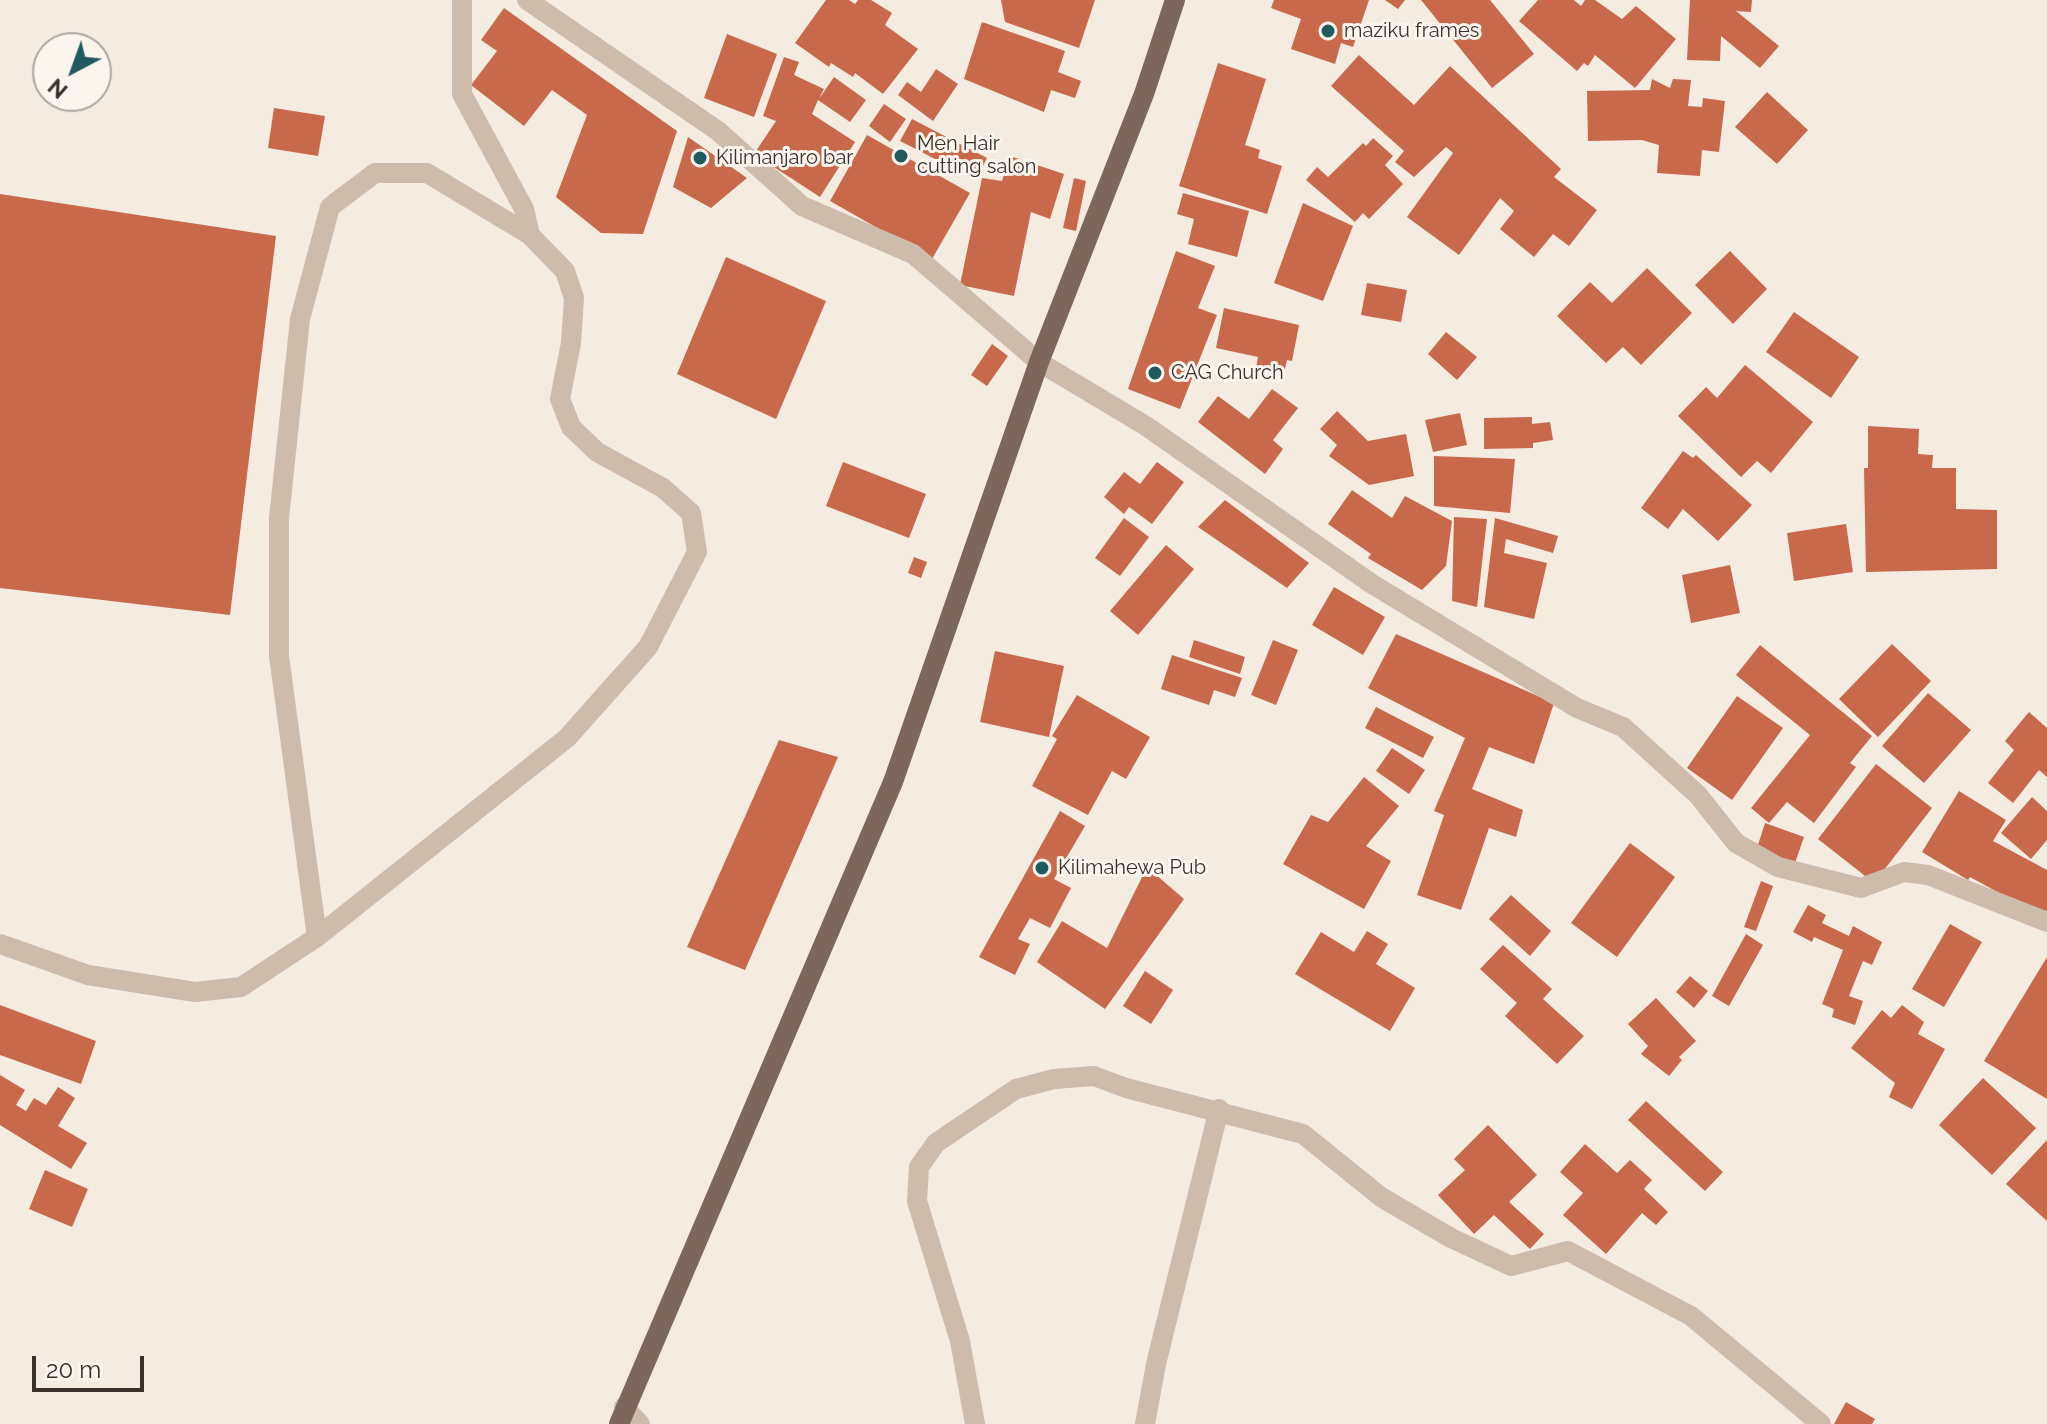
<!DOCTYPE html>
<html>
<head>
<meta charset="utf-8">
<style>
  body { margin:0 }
  #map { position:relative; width:2047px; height:1424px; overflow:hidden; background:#f4ebe1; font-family:Raleway,sans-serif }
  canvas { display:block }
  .north { position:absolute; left:32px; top:32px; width:80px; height:80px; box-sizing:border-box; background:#fbf5ee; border:2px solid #aea6a0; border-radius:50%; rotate:221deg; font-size:22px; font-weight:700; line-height:32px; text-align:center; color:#3b302b }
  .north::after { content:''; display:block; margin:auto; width:28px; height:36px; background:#1f5a5e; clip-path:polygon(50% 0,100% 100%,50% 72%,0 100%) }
  .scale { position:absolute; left:32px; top:1356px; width:112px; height:36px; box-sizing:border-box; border:4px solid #3b302b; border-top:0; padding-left:10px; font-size:24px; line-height:28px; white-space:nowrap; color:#3b302b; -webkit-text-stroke:6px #fbf5ee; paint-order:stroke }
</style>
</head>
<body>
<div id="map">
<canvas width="2047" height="1424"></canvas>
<div class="north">N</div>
<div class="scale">20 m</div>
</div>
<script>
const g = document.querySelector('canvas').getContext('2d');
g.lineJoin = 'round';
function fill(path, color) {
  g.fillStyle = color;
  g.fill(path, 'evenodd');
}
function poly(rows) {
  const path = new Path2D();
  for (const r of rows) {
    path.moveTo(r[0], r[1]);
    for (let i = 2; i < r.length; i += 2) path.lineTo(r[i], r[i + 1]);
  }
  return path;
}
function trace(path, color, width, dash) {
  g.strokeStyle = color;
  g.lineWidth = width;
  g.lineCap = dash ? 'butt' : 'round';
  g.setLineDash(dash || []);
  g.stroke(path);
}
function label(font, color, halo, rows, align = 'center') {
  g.font = font + ' Raleway,sans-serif';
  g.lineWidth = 6;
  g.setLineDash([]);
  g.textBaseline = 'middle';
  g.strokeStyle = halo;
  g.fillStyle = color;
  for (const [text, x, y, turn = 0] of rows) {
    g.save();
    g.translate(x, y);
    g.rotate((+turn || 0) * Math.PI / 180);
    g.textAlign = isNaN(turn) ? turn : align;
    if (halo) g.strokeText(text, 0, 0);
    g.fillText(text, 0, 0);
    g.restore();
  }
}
fill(poly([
  [826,0,849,0,855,4,858,0,871,0,892,13,885,25,918,49,883,94,855,73,853,77,831,63,829,67,795,43],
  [1001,0,1095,0,1079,48,1005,22],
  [1274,0,1369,0,1353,47,1341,43,1335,64,1291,49,1301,19,1271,8],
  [1385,0,1405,0,1398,9],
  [1421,0,1490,0,1534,54,1492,88],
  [1538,0,1574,0,1581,6,1585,0,1595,0,1622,19,1636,6,1676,39,1635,88,1595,55,1588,66,1584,63,1577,71,1519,21],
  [1690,0,1752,0,1751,12,1736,11,1779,46,1760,68,1721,36,1720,61,1687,60],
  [504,8,677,131,643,234,601,233,556,197,587,115,552,90,524,126,471,85,497,51,481,40],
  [982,22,1065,51,1058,72,1081,81,1075,98,1051,90,1044,112,964,79],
  [727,34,777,54,754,117,704,98],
  [1359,55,1414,105,1450,66,1561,169,1554,177,1597,210,1569,246,1553,234,1534,257,1500,229,1514,211,1500,198,1459,255,1407,217,1453,153,1446,147,1414,177,1395,162,1404,151,1331,86],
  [784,57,799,62,794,75,824,89,819,99,834,77,866,100,850,122,818,100,812,114,855,142,820,197,754,154,776,121,763,116],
  [1218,63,1266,79,1245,145,1260,150,1258,158,1282,166,1267,214,1179,186],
  [936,69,958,84,933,121,898,95,907,82,921,92],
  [1652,79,1670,88,1673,79,1691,80,1688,106,1702,107,1703,98,1725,101,1719,152,1702,150,1700,176,1657,173,1659,145,1642,140,1588,141,1587,91,1650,90],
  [1767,92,1808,130,1777,164,1735,127],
  [884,104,906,119,890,142,869,126],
  [274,108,325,116,318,156,268,148],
  [912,119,987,158,976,180,900,141],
  [867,135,970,193,932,259,830,201],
  [688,137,747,178,711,208,673,187],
  [1373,138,1393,156,1385,165,1403,184,1369,219,1363,213,1355,222,1306,180,1317,167,1328,177,1363,143,1366,146],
  [1010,156,1064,174,1050,219,1031,212,1014,296,960,285,982,178,1002,181],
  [1074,178,1086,181,1076,231,1063,228],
  [1183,193,1249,211,1237,257,1188,244,1194,219,1177,214],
  [0,194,276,236,230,615,0,588],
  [1303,203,1353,226,1323,301,1274,283],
  [1176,251,1215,266,1198,308,1217,315,1180,409,1128,389],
  [1730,251,1767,289,1733,324,1695,285],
  [726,257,826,301,776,419,677,374],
  [1647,268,1692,313,1641,365,1623,347,1606,363,1557,316,1590,282,1612,303],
  [1367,283,1407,290,1401,322,1361,315],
  [1224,308,1299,325,1292,361,1287,360,1284,373,1256,368,1258,357,1216,348],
  [1794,312,1859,357,1831,398,1766,352],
  [1446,332,1477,357,1457,380,1428,354],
  [992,344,1008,356,987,386,971,375],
  [1745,365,1813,422,1771,473,1757,461,1741,477,1678,416,1706,387,1717,398],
  [1272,389,1298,408,1273,440,1283,449,1265,474,1198,422,1218,396,1249,419],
  [1337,411,1368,441,1406,434,1414,476,1369,485,1329,456,1337,445,1320,429],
  [1460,413,1467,445,1433,452,1425,420],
  [1532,417,1532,424,1550,422,1553,440,1533,443,1533,448,1484,449,1484,418],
  [1868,426,1919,429,1918,454,1933,455,1932,468,1956,468,1956,509,1997,510,1997,569,1866,572,1864,468,1868,468],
  [1683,451,1693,458,1696,455,1752,505,1718,541,1683,509,1668,529,1641,508],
  [1434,456,1515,459,1510,513,1434,506],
  [843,462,926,494,909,538,826,506],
  [1157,462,1184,482,1152,524,1129,507,1124,514,1104,497,1124,472,1140,484],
  [1352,490,1392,518,1405,496,1452,521,1446,566,1422,590,1368,558,1371,554,1328,524],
  [1225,500,1309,563,1287,588,1198,527],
  [1454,517,1487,519,1477,607,1452,601],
  [1124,518,1149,537,1120,576,1095,558],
  [1495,518,1558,536,1553,553,1506,539,1504,553,1547,563,1534,619,1484,607],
  [1846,524,1853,572,1794,581,1787,533],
  [1166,545,1194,569,1138,635,1110,611],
  [914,557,927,562,921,578,908,573],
  [1730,565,1740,613,1691,623,1682,575],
  [1334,587,1385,617,1363,655,1312,625],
  [1396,634,1554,703,1534,764,1489,747,1472,789,1523,810,1516,837,1489,828,1461,910,1417,895,1444,815,1434,811,1465,738,1368,688],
  [1194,640,1245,657,1240,674,1189,657],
  [1273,640,1298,650,1276,705,1251,695],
  [1892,644,1931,681,1878,737,1839,699],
  [1760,645,1872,736,1850,763,1856,767,1814,823,1787,802,1769,823,1751,808,1810,735,1736,675],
  [995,651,1064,666,1049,737,980,722],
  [1172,655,1242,678,1235,697,1214,690,1209,705,1161,689],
  [1928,693,1971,730,1924,783,1882,746],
  [1077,695,1150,737,1126,779,1112,771,1088,815,1032,786,1057,739,1052,736],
  [1737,696,1783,728,1732,800,1687,768],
  [1376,707,1434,737,1423,758,1365,728],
  [2029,712,2047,728,2047,777,2039,770,2013,803,1988,783,2014,750,2005,741],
  [779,740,838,757,745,970,687,947],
  [1392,748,1425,770,1409,794,1376,771],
  [1876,764,1932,808,1874,883,1818,839],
  [1364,777,1399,806,1366,846,1391,861,1364,909,1283,864,1311,815,1328,822],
  [1959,791,2006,820,1993,841,2047,870,2047,910,2043,917,1970,877,1968,880,1922,852],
  [2032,797,2047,811,2047,840,2031,859,2001,833],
  [1060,811,1085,826,1054,879,1071,888,1050,928,1030,918,1018,939,1030,944,1015,975,979,957],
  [1765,823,1804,837,1795,863,1757,848],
  [1630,843,1675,877,1617,957,1571,923],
  [1147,867,1184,899,1105,1009,1037,962,1062,921,1107,948],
  [1761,881,1773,886,1756,931,1744,927],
  [1511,895,1551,931,1530,956,1489,919],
  [1808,905,1826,915,1822,923,1849,936,1853,926,1882,942,1872,965,1863,961,1849,996,1863,1001,1855,1025,1832,1017,1834,1009,1822,1004,1843,950,1814,937,1812,942,1793,932],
  [1950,924,1982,942,1944,1007,1912,989],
  [1367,931,1388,944,1376,964,1415,988,1390,1031,1295,974,1321,932,1354,952],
  [1746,934,1763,945,1729,1006,1712,996],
  [1503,945,1552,989,1543,999,1584,1036,1557,1064,1505,1016,1517,1003,1480,969],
  [2047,957,2047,1099,1984,1061],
  [1145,971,1173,990,1151,1024,1123,1006],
  [1690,976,1708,991,1694,1008,1676,992],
  [1656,998,1696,1041,1679,1057,1682,1060,1669,1076,1641,1054,1648,1046,1628,1024],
  [0,1005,96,1041,81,1084,0,1055],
  [1902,1005,1924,1022,1918,1034,1945,1049,1912,1109,1889,1097,1895,1083,1851,1048,1882,1010,1891,1018],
  [0,1075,25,1090,16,1105,26,1111,34,1098,46,1105,58,1087,75,1098,58,1126,87,1143,71,1169,0,1125],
  [1983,1078,2036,1128,1992,1175,1939,1125],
  [1646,1101,1723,1172,1705,1191,1628,1120],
  [1488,1125,1537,1175,1509,1202,1544,1234,1530,1249,1494,1215,1474,1234,1438,1195,1465,1170,1454,1159],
  [2047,1140,2047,1221,2006,1184],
  [1585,1144,1617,1173,1630,1160,1652,1180,1644,1189,1668,1212,1656,1225,1642,1213,1606,1254,1563,1215,1583,1193,1560,1172],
  [45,1170,88,1189,72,1227,29,1209],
  [1846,1402,1875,1419,1872,1424,1834,1424]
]), '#c8694b');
trace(poly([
  [527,0,718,131,802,206,913,254,1039,362,1146,426,1372,584,1577,708,1623,727,1698,795,1736,843,1778,867,1861,888,1904,872,1928,875,2047,922],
  [317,937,279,656,279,518,300,319,330,207,375,173,427,173,530,235],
  [0,944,88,975,195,992,241,987,317,937,567,738,648,647,697,552,691,513,663,488,597,452,571,427,560,399,571,343,574,298,565,271,530,235,524,209,462,94,462,0],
  [624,1407,640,1424],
  [975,1424,960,1341,917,1201,919,1167,936,1143,1016,1089,1054,1079,1094,1076,1126,1088,1303,1134,1381,1197,1451,1238,1511,1266,1568,1251,1691,1316,1821,1424],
  [1145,1424,1156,1364,1219,1109]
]), '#cdbbac', 20);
trace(poly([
  [619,1424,893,782,1039,362,1144,94,1175,0]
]), '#7d675c', 20);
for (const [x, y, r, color] of [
  [1328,31,8,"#1f5a5e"],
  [901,156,8,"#1f5a5e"],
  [700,158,8,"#1f5a5e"],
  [1155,373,8,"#1f5a5e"],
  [1042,868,8,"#1f5a5e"]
]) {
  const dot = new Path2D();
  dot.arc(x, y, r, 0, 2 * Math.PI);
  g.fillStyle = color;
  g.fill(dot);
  trace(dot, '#fbf5ee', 3);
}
label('20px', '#3b302b', '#fbf5ee', [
  ["maziku frames",1344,31],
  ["Men Hair",917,144],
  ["cutting salon",917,167],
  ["Kilimanjaro bar",716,158],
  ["CAG Church",1171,373],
  ["Kilimahewa Pub",1058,868]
], 'left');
</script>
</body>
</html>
